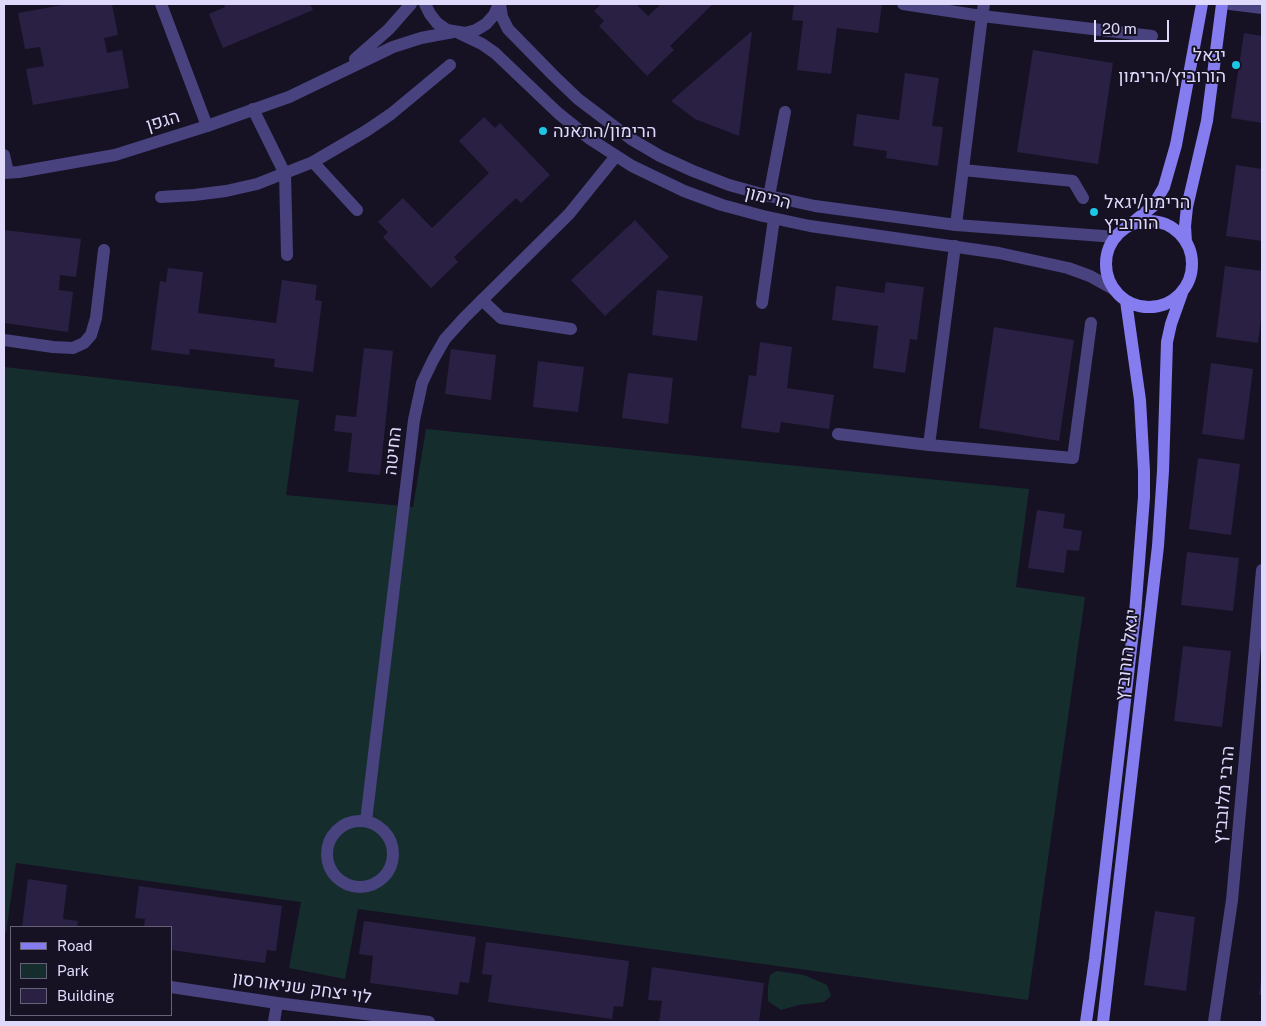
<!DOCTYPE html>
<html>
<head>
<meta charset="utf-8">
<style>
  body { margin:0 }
  #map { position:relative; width:1266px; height:1026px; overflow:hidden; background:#161224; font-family:"Public Sans",sans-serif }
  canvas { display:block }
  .frame { position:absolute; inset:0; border:5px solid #dfdafb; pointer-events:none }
  .legend { position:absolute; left:10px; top:926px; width:162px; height:90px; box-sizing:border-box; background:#161224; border:1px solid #66627a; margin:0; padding:6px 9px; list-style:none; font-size:15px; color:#dfdafb }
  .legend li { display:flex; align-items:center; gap:10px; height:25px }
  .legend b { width:25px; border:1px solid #66627a }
  .scale { position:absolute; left:1094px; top:20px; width:75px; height:22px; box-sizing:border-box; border:2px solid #dfdafb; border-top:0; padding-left:6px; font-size:15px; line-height:18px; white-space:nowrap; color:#dfdafb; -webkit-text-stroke:4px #161224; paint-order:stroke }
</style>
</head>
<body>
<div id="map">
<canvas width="1266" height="1026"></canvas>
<div class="frame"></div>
<ul class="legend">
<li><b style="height:6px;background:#857cef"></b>Road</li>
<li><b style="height:14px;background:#162d2e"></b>Park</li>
<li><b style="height:14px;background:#292043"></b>Building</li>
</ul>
<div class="scale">20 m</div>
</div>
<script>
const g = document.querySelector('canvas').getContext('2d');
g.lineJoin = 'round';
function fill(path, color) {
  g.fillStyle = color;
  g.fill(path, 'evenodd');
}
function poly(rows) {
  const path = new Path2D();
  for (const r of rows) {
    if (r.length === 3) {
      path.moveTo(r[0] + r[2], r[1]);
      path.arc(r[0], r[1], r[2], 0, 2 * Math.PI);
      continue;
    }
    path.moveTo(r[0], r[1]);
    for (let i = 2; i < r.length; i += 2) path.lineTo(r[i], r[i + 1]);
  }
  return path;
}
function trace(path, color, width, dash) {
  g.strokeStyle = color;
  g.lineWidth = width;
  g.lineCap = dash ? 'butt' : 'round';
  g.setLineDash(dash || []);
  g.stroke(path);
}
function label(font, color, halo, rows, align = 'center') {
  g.font = font + ' "Public Sans",Heebo,sans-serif';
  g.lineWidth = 4;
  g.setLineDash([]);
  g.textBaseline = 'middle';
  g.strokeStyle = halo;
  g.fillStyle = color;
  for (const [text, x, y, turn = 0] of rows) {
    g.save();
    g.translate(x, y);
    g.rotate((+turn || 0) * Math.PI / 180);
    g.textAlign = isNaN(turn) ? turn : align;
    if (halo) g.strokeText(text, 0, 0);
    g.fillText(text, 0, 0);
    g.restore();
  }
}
fill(poly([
  [4,367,299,400,286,495,413,507,426,429,1029,489,1016,587,1085,597,1028,1000,358,909,345,979,289,968,301,902,16,863,6,932,4,932],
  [777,971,804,975,827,985,831,996,824,1002,799,1005,781,1010,768,1001,768,987,770,975]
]), '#162d2e');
fill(poly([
  [68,4,112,4,118,35,104,38,107,53,122,50,129,88,33,105,26,69,44,66,40,47,25,49,18,13],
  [224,4,310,4,313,10,223,48,209,14,225,7],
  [601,4,636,4,648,16,661,4,713,4,670,46,674,50,647,76,599,26,604,21,594,11],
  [794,4,882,4,878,33,837,28,831,74,797,70,803,21,792,20],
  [752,31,739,136,695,119,671,101],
  [1244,33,1262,36,1262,123,1231,118],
  [1033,50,1113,63,1098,164,1017,152],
  [905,73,939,78,932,126,943,127,938,166,886,158,887,151,853,146,857,114,899,120],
  [484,117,495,128,500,123,550,175,521,203,516,198,454,257,458,262,431,288,383,237,388,232,378,222,403,198,432,228,489,173,459,141],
  [1236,165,1262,169,1262,241,1226,236],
  [635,220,669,257,605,316,571,280],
  [4,230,81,239,76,277,60,275,59,290,73,292,68,332,4,323],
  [1225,266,1262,271,1262,308,1258,343,1216,337],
  [168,268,203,272,198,313,276,323,282,280,317,285,315,300,322,301,313,372,274,367,275,359,190,349,189,355,151,350,160,281,166,282],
  [886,282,924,287,917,340,910,339,905,373,873,368,878,326,832,320,836,286,884,293],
  [657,290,703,296,697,341,652,335],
  [994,327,1074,340,1059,441,979,428],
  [760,342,792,347,787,388,834,395,829,429,781,422,779,433,741,428,749,375,756,376],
  [364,348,393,351,380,475,348,472,352,433,334,431,336,415,356,417],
  [451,349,496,355,491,400,445,394],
  [538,361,584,367,578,412,533,407],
  [1211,363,1253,369,1244,440,1202,434],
  [628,373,673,378,668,424,622,418],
  [1198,458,1240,464,1231,535,1189,529],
  [1037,510,1065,514,1063,528,1082,531,1079,551,1067,550,1064,573,1028,568],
  [1187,552,1239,558,1233,611,1181,605],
  [1183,646,1231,651,1222,727,1174,721],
  [28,879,67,885,63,919,78,921,77,927,22,927],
  [139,886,282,906,276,951,267,950,265,963,171,950,171,927,144,927,145,919,135,918],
  [1155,911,1195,917,1186,991,1144,985],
  [364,921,476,937,469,983,460,982,458,995,370,983,373,956,359,954],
  [486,942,629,961,623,1007,614,1006,612,1019,488,1002,492,975,482,974],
  [652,967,764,983,759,1022,659,1022,662,1001,648,1000],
  [1261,980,1262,980,1262,995,1259,995]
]), '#292043');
trace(poly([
  [161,4,207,126],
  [903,4,982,16,956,225],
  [984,4,982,16,1152,36],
  [253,109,285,174,287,255],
  [4,155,8,172],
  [313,162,357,210],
  [963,170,1073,181,1083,198],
  [769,196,785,112],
  [161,197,194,195,226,191,257,184,313,162,366,131,391,114,450,65],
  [482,300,501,318,571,329],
  [762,303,774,219],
  [4,340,53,347,73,348,84,343,91,335,96,318,104,250],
  [838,434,929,445,955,246],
  [929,445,1073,458,1091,323]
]), '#48427e', 12);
trace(poly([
  [425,4,430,14,437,23,447,30,465,33,476,30,486,24,494,15,499,4],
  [500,4,502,17,508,29,553,75,578,99,631,139,660,156,693,171,729,185,769,196,815,206,956,225,1116,237],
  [1230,4,1262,8],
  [459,33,482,44,495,53,558,113,590,139,632,166,684,191,722,205,763,216,810,226,999,253,1068,268,1090,276,1115,290],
  [355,59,389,29,411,4],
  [4,173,19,172,115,155,207,126,289,97,393,47,421,38,453,32],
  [366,821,414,420,422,383,433,360,445,339,464,318,569,214,616,156],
  [360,854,33],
  [171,987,277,1003,429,1022],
  [274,1022,277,1003],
  [1214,1022,1232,900,1262,570]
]), '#48427e', 12);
trace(poly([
  [1149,264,43],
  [1131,224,1153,206,1164,187,1176,145,1202,4],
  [1186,242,1185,226,1187,207,1207,121,1222,4],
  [1086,1022,1095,959,1135,614,1144,497,1144,471,1140,400,1126,301],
  [1103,1022,1158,546,1163,471,1167,342,1171,324,1182,293]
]), '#857cef', 12);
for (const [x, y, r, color] of [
  [1236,65,5,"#1cc6e4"],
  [543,131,5,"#1cc6e4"],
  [1094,212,5,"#1cc6e4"]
]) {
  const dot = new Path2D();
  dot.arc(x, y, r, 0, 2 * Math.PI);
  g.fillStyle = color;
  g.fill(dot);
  trace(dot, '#161224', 2);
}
label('18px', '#dfdafb', '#161224', [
  ["יגאל",1226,55,"right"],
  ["הורוביץ/הרימון",1226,76,"right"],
  ["הרימון/התאנה",553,131],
  ["הרימון/יגאל",1104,202],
  ["הורוביץ",1104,223]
], 'left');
label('18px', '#dfdafb', '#161224', [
  ["הגפן",163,121,-17],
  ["הרימון",768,198,14],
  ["החיטה",393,451,-84],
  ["יגאל הורוביץ",1127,655,-83],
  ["הרבי מלובביץ",1224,795,-85],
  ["לוי יצחק שניאורסון",302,988,8]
]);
</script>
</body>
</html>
